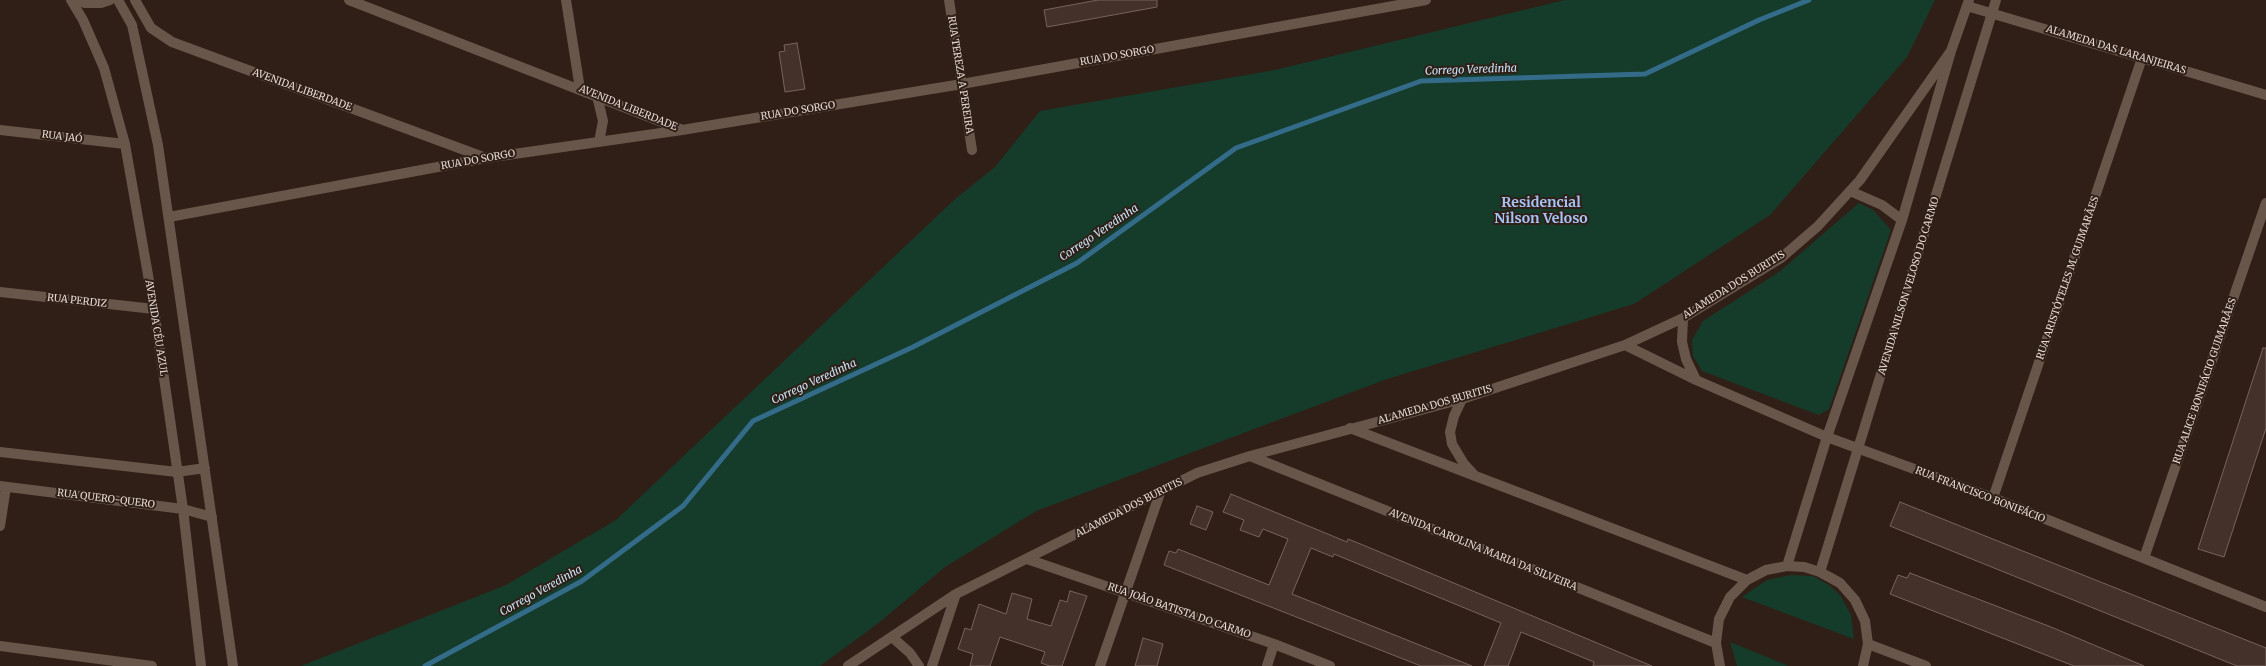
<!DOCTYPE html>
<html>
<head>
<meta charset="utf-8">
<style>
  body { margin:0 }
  canvas { display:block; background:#2f1f16 }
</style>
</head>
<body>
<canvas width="2266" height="666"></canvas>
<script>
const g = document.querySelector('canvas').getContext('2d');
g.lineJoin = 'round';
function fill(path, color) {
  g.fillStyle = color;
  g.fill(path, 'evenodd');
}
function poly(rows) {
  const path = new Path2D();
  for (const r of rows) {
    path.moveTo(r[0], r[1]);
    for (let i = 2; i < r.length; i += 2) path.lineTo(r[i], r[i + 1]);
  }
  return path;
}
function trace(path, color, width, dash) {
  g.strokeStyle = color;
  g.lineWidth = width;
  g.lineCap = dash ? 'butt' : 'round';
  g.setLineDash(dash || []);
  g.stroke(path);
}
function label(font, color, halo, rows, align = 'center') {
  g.font = font + ' Merriweather,serif';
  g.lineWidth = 4;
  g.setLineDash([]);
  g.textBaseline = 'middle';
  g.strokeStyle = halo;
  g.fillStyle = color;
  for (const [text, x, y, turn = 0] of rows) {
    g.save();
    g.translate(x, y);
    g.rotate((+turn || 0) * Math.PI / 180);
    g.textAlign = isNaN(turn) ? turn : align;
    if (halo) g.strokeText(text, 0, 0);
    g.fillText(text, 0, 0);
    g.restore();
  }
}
fill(poly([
  [1565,0,1935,0,1907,57,1770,215,1634,304,1387,379,1036,511,945,567,881,621,820,666,301,666,506,585,616,520,954,200,995,167,1040,111,1275,70],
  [1859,203,1873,210,1891,230,1829,409,1819,415,1702,371,1693,356,1692,340,1703,321,1779,272],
  [1791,575,1813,576,1829,585,1840,595,1851,615,1854,639,1742,597,1767,580],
  [1730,642,1789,666,1737,666]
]), '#153c2b');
trace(poly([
  [425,666,582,581,683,506,753,421,913,347,1077,263,1236,148,1421,81,1645,74,1759,20,1809,0]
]), '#346b88', 5);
const building = poly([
  [1098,0,1157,0,1157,7,1047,27,1044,10,1098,0],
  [797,43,805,89,785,92,779,52,785,51,784,45,797,43],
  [2263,348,2266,348,2266,428,2224,557,2198,549,2263,348],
  [1231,494,1347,542,1348,539,1363,545,1652,666,1593,666,1594,662,1521,632,1508,666,1484,666,1501,623,1334,554,1333,557,1311,548,1292,594,1472,666,1421,666,1164,565,1169,551,1176,553,1178,549,1269,585,1288,539,1263,529,1259,537,1240,530,1244,520,1223,512,1231,494],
  [1900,502,2266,648,2266,666,2237,666,1890,526,1900,502],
  [1197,506,1213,512,1206,530,1190,524,1197,506],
  [1910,573,2051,627,2144,666,2074,666,1890,594,1898,575,1907,578,1910,573],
  [1070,591,1087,596,1062,666,1050,666,1041,663,1045,652,1000,637,990,666,970,666,973,654,958,649,965,628,971,630,979,604,1006,614,1012,593,1032,599,1027,619,1051,626,1060,600,1067,602,1070,591],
  [1143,638,1163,644,1157,666,1135,666,1143,638]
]);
fill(building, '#44322a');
trace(building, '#77635a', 1);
trace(poly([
  [71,0,83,20,104,68,125,144,154,309,183,509,201,666],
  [76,0,85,3,101,3,110,0],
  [118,0,132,25,158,145,233,666],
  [135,0,151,28,172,42,486,158],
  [349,0,680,129],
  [566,0,580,89],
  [949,0,972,150],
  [1967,6,2266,95],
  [597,96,603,121,599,142],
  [0,130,125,144],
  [1850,191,1882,205,1902,220],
  [169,217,486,158,682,130,962,84,1426,0],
  [0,292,154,309],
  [1683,318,1682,342,1686,359,1696,380],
  [1625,345,1696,380,1827,437,1993,498,2266,607],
  [1462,399,1454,416,1450,432,1452,444,1464,464,1475,476],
  [1350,428,1747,580],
  [0,452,177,472,205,468],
  [1250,456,1716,643],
  [0,486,183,509,212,517],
  [1993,498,2142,58],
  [0,526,6,487],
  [2144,558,2266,203],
  [1027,559,1274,644,1330,666],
  [1787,566,1827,437,1902,220,1951,51,1969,0],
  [1820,572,1996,0],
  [892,637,910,653,919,666],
  [1868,644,1926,666],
  [0,646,152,666],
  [848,666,956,594,1197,473,1250,456,1462,399,1625,345,1683,318,1781,258,1818,226,1860,180,1951,51],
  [932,666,956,594],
  [1100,666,1160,493],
  [1267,666,1274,644],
  [1720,666,1716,643,1719,619,1730,597,1747,580,1766,570,1787,566,1804,567,1820,572,1840,583,1855,600,1865,621,1868,644,1863,666]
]), '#68564b', 10);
label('10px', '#e4d9d3', '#2f1f16', [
  ["ALAMEDA DAS LARANJEIRAS",2116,50,17],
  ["RUA DO SORGO",1117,56,-10],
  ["RUA TEREZA A PEREIRA",960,75,81],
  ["AVENIDA LIBERDADE",302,90,20],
  ["AVENIDA LIBERDADE",628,108,22],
  ["RUA DO SORGO",798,111,-9],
  ["RUA JAÓ",62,137,7],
  ["RUA DO SORGO",478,160,-10],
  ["RUA ARISTÓTELES M. GUIMARÃES",2068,278,-71],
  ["ALAMEDA DOS BURITIS",1734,285,-32],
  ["AVENIDA NILSON VELOSO DO CARMO",1909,286,-73],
  ["RUA PERDIZ",77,301,6],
  ["AVENIDA CÉU AZUL",156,328,81],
  ["RUA ALICE BONIFÁCIO GUIMARÃES",2205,381,-71],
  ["ALAMEDA DOS BURITIS",1435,405,-16],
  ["RUA FRANCISCO BONIFÁCIO",1980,495,21],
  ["RUA QUERO-QUERO",106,499,7],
  ["ALAMEDA DOS BURITIS",1129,508,-27],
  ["AVENIDA CAROLINA MARIA DA SILVEIRA",1483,550,22],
  ["RUA JOÃO BATISTA DO CARMO",1179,611,19]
]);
label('italic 11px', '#c5e4f7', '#2f1f16', [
  ["Corrego Veredinha",1471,70,-2],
  ["Corrego Veredinha",1099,233,-34],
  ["Corrego Veredinha",814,382,-25],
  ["Corrego Veredinha",541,591,-29]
]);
label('bold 14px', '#a5c3f6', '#2f1f16', [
  ["Residencial",1541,203],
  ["Nilson Veloso",1541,219]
]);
</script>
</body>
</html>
